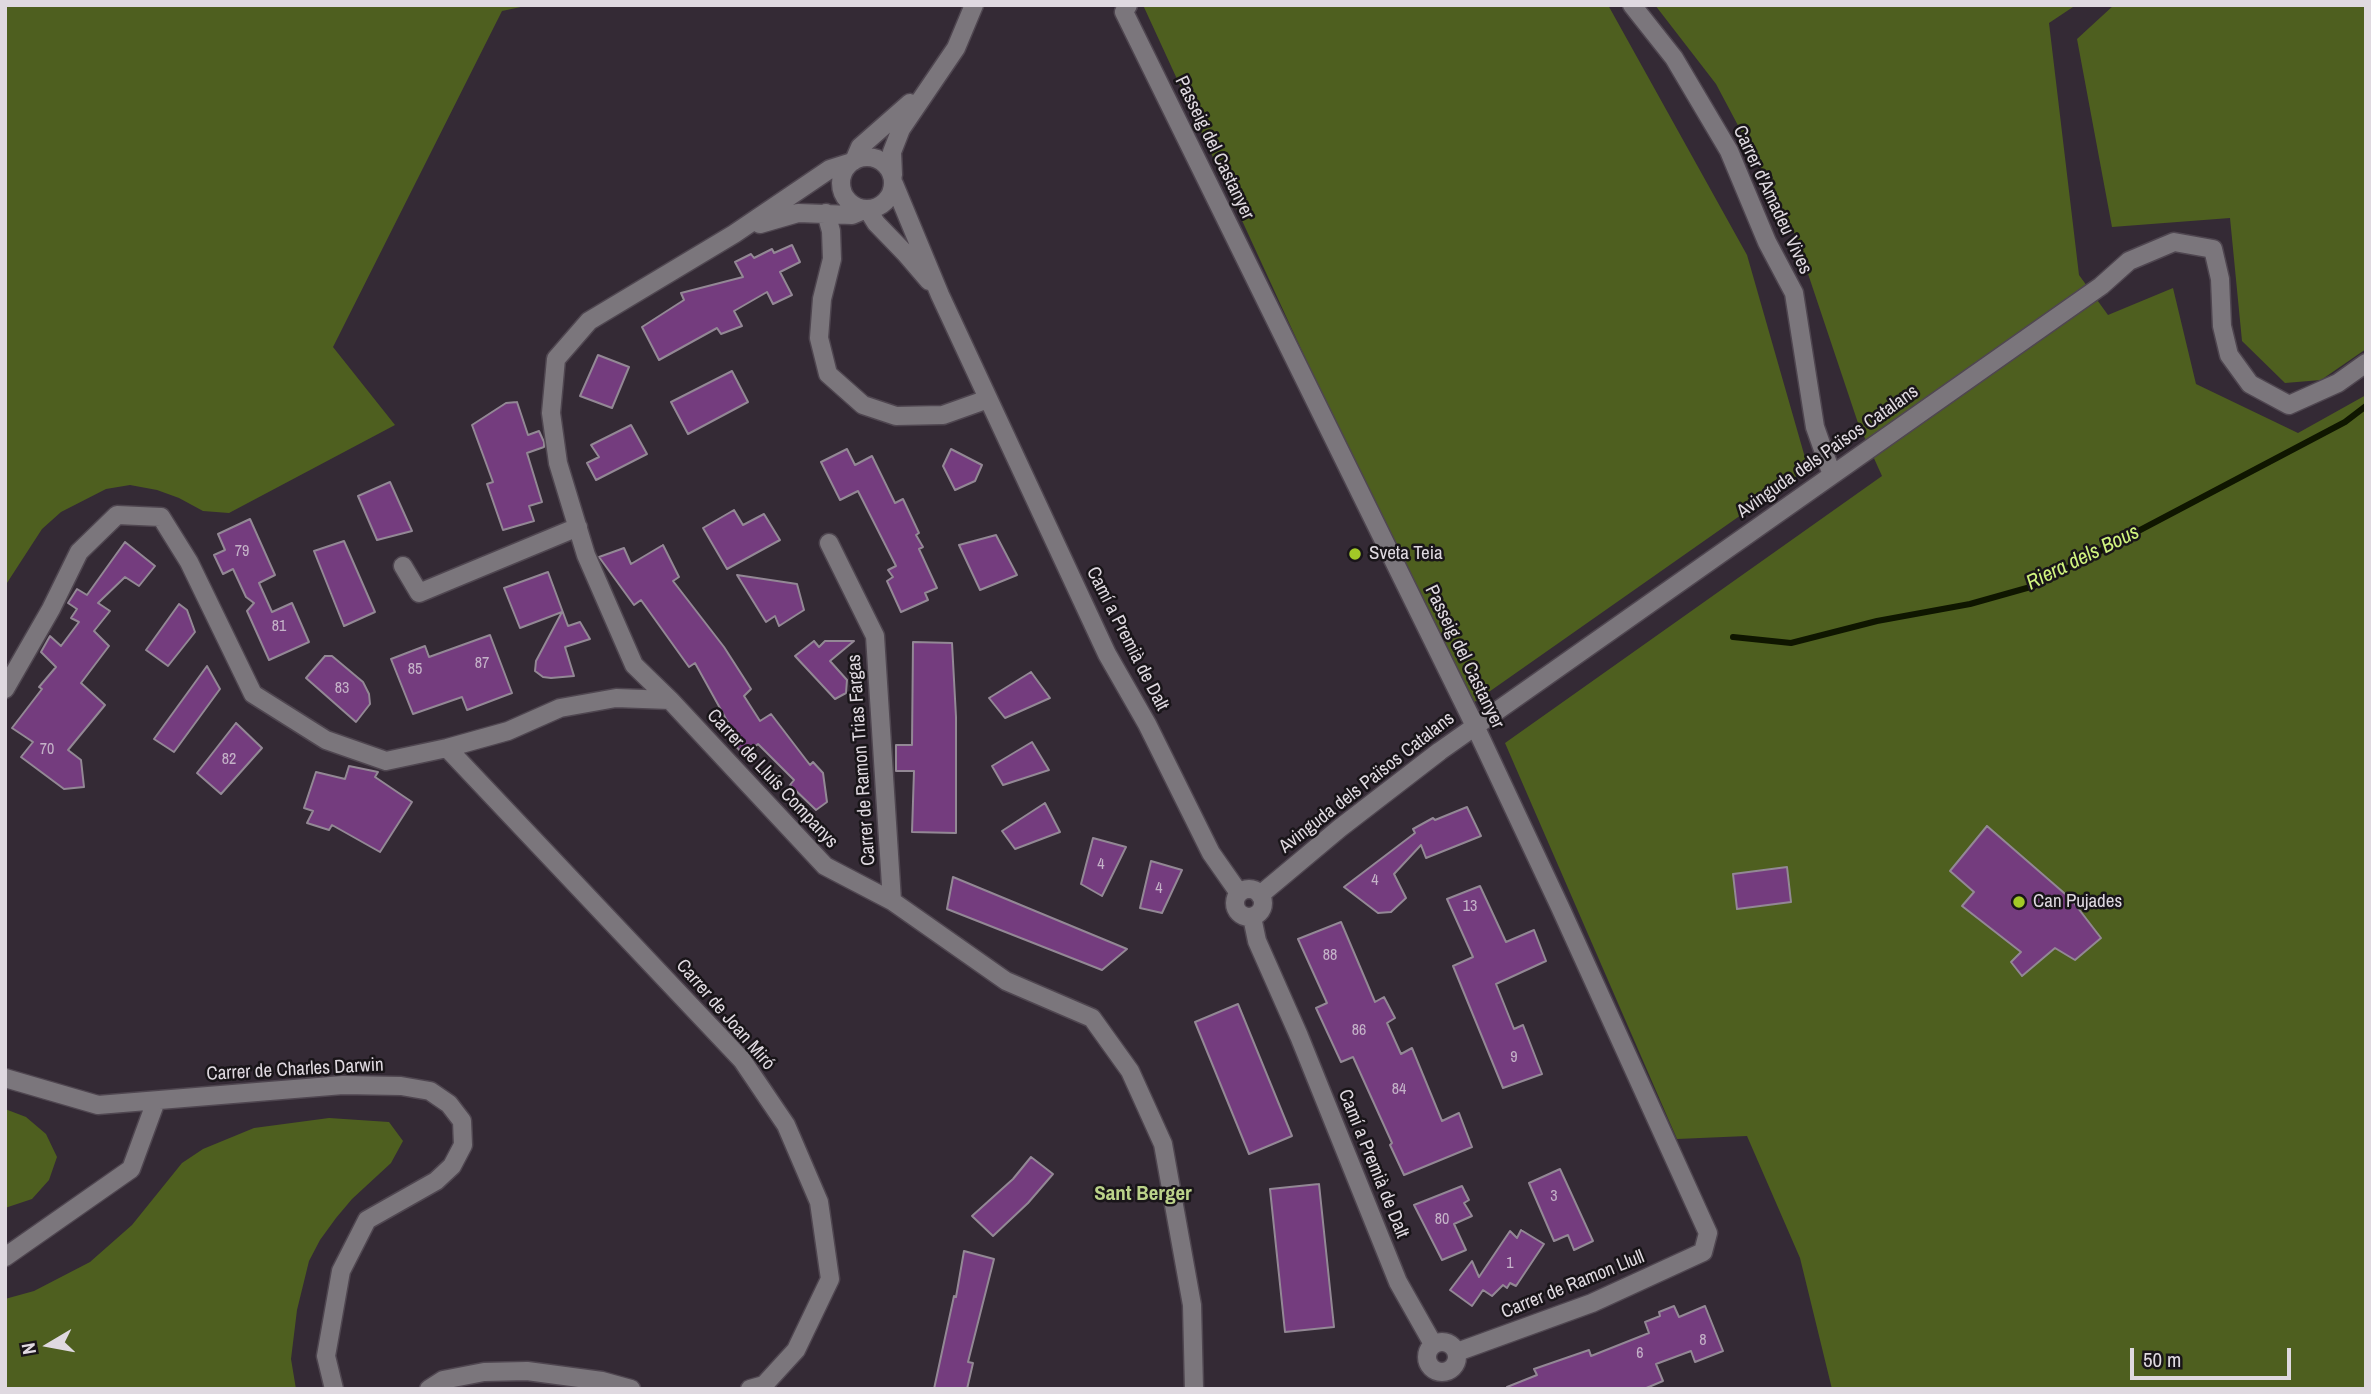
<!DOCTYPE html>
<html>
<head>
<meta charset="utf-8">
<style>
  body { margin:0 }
  #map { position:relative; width:2371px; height:1394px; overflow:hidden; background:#342a35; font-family:"Archivo Narrow",sans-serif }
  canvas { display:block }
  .frame { position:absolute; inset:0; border:7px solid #dfd9e0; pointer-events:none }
  .north { position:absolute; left:14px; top:1310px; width:70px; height:70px; -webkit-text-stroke:5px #191519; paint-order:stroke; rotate:260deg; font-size:19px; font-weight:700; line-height:28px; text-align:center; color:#dfd9e0 }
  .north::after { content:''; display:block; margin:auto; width:24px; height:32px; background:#dfd9e0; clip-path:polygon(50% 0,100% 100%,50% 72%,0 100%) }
  .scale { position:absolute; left:2130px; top:1348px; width:161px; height:32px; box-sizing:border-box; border:4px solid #dfd9e0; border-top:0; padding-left:9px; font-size:21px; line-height:24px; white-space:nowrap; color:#dfd9e0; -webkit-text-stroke:5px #191519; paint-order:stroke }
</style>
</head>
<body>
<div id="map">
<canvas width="2371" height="1394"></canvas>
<div class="frame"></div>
<div class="north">N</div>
<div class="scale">50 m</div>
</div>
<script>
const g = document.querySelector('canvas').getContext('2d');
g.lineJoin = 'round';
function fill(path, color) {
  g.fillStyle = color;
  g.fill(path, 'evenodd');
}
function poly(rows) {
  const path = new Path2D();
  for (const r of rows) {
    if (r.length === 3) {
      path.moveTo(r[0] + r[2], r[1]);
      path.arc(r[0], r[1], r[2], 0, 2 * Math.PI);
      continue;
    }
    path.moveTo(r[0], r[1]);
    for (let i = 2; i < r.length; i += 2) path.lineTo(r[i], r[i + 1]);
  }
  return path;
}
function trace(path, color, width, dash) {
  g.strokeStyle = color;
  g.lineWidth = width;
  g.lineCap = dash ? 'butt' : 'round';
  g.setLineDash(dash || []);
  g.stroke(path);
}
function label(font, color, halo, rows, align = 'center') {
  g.font = font + ' "Archivo Narrow",sans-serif';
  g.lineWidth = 5;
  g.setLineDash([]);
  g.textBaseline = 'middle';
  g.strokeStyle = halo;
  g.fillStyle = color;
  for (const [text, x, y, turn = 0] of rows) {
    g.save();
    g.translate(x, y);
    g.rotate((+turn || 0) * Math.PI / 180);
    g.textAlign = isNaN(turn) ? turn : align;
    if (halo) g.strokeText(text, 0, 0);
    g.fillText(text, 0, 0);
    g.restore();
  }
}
fill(poly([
  [5,5,530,5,502,11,333,347,395,425,229,513,203,511,179,498,157,490,130,485,106,489,61,512,42,529,5,586],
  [1143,5,1608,5,1747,255,1808,468,1466,708],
  [1655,5,2076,5,2049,23,2079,275,2108,315,2173,288,2196,384,2298,433,2366,395,2366,1389,1832,1389,1800,1258,1747,1136,1677,1139,1505,743,1882,476,1858,423,1793,229,1716,84],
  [2114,5,2366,5,2366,349,2321,380,2285,383,2242,341,2230,218,2112,227,2077,39],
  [5,1109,26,1117,46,1134,57,1157,49,1180,32,1199,5,1208],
  [329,1118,389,1122,403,1141,391,1163,352,1199,336,1218,320,1240,309,1261,297,1310,291,1359,296,1389,5,1389,5,1299,34,1291,90,1262,132,1225,182,1163,203,1149,254,1128]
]), '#4e5f1f');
trace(poly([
  [1733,637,1791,643,1877,621,1970,604,2034,586,2345,422,2366,406]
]), '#0f1600', 6);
const building = poly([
  [792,245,800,262,780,272,792,295,773,304,767,292,734,311,742,326,721,334,717,328,659,360,642,327,684,300,681,293,743,277,735,262,751,254,754,258,772,249,774,253,792,245],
  [598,355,629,367,612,408,580,396,598,355],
  [732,371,748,402,688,434,671,402,732,371],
  [517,402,528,435,539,431,544,442,544,447,527,453,542,502,529,506,534,521,503,530,487,484,493,482,472,425,506,403,517,402],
  [631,425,647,454,596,480,587,463,599,457,591,445,631,425],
  [847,449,855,465,872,456,895,503,903,499,919,533,916,535,923,547,919,549,937,588,925,593,928,600,901,612,887,581,893,577,888,570,896,566,858,491,840,500,821,462,847,449],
  [951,449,982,465,975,481,955,490,943,466,951,449],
  [390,482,412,531,377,540,358,496,390,482],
  [734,510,743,525,764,514,780,540,727,569,703,528,734,510],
  [250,519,275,575,259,583,272,612,292,603,309,642,269,660,247,611,254,603,246,597,233,569,223,574,214,555,225,550,218,534,250,519],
  [996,535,1017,575,980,590,959,545,996,535],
  [344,541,375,612,344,626,314,551,344,541],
  [125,542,155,566,139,586,125,577,98,603,110,611,94,631,109,646,81,683,105,705,68,750,81,760,84,787,64,789,21,757,33,742,12,728,42,689,39,687,56,667,41,652,50,636,61,646,79,622,71,618,77,609,68,603,77,589,87,595,125,542],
  [663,545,679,577,673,581,724,647,751,689,744,696,760,721,771,714,810,765,813,762,823,773,827,802,816,810,790,785,794,780,758,744,744,755,731,741,736,737,695,663,689,667,641,600,634,605,599,557,624,548,631,564,663,545],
  [548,572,568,626,580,622,590,639,565,647,574,676,551,678,543,677,535,671,536,661,562,612,520,628,504,588,548,572],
  [737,575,797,584,804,610,779,626,775,616,766,622,737,575],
  [179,604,187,610,195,632,168,666,146,650,179,604],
  [490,635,512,693,467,710,462,697,413,714,391,659,425,646,429,657,490,635],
  [814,641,819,647,825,641,854,641,830,661,847,680,846,693,835,699,795,656,814,641],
  [913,642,952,643,956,717,956,833,912,832,914,771,896,771,896,745,912,745,913,642],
  [325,656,332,656,363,682,369,694,370,704,356,722,306,678,325,656],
  [207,666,220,689,174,752,154,739,207,666],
  [1031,672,1050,698,1005,718,989,698,1031,672],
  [236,723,262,748,221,794,197,773,236,723],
  [1032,742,1049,770,1003,785,992,766,1032,742],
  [349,766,378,772,375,777,412,802,380,852,332,825,329,830,307,823,313,811,304,808,316,772,345,779,349,766],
  [1045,803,1060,832,1015,849,1002,831,1045,803],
  [1467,807,1481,836,1426,858,1421,845,1394,874,1406,898,1391,912,1378,913,1344,887,1415,833,1413,829,1433,818,1435,820,1467,807],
  [1987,826,2071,899,2101,938,2075,960,2055,948,2022,976,2011,962,2021,952,1962,906,1974,892,1950,871,1987,826],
  [1093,838,1126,847,1102,896,1081,884,1093,838],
  [1151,861,1182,870,1162,913,1140,908,1151,861],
  [1787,867,1791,902,1737,909,1733,874,1787,867],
  [953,877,1127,949,1102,970,947,909,953,877],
  [1480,886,1506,942,1534,930,1546,961,1496,984,1514,1029,1523,1025,1542,1074,1503,1088,1453,966,1473,957,1447,899,1480,886],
  [1341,922,1375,1002,1384,997,1395,1018,1387,1023,1401,1054,1412,1048,1442,1121,1459,1113,1472,1147,1404,1175,1390,1145,1392,1143,1353,1057,1341,1062,1316,1008,1327,1003,1298,939,1341,922],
  [1238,1004,1292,1136,1249,1154,1195,1022,1238,1004],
  [1031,1157,1053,1174,1028,1203,993,1236,972,1216,1013,1179,1031,1157],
  [1560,1169,1593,1241,1574,1250,1568,1235,1554,1241,1529,1183,1560,1169],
  [1319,1184,1334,1327,1285,1332,1270,1189,1319,1184],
  [1462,1186,1469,1200,1464,1203,1472,1216,1454,1224,1466,1250,1442,1260,1414,1205,1462,1186],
  [1521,1230,1544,1244,1516,1286,1510,1283,1507,1288,1503,1285,1492,1296,1483,1290,1472,1306,1450,1290,1472,1261,1479,1277,1510,1231,1517,1238,1521,1230],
  [964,1251,994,1259,968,1362,973,1363,967,1389,934,1389,954,1296,956,1297,964,1251],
  [1674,1306,1679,1317,1705,1306,1723,1351,1695,1362,1691,1351,1656,1364,1663,1381,1644,1389,1507,1389,1507,1387,1537,1375,1534,1369,1589,1350,1591,1356,1649,1333,1645,1322,1660,1316,1659,1312,1674,1306]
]);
fill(building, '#743c7e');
trace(building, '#938895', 2);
const minor = poly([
  [1128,5,1124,12,1475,726,1560,907,1708,1233,1703,1252,1592,1303,1457,1352],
  [1632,5,1674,58,1729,151,1767,242,1794,293,1815,427,1832,475],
  [867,183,26],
  [854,161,860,147,910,103],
  [852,162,830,169,734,234,589,321,556,359,551,413,558,463,586,555,634,665,670,700,825,866,892,901,1006,981,1092,1018,1130,1071,1163,1144,1192,1305,1194,1389],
  [893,175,892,152,901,129,956,48,974,5],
  [894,184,940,295,1107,654,1147,724,1211,853,1239,893],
  [868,210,876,223,905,253,929,281],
  [826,213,831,231,832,259,822,299,819,338,828,374,863,405,896,416,943,415,988,399],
  [760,224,798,213,852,215,864,210],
  [829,543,875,636,892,901],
  [403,566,419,593,578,527],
  [5,689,51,609,79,552,117,515,161,517,189,562,253,694,326,740,386,761,447,748,508,731,560,708,616,698,670,700],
  [447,748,742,1060,786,1125,819,1202,830,1279,796,1350,764,1385,750,1389],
  [1249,903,14],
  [1260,895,1340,828,1440,751,2101,286,2129,261,2174,242,2213,249,2220,279,2222,326,2229,355,2250,384,2289,405,2338,383,2366,363],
  [1252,917,1257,941,1299,1036,1398,1282,1433,1344],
  [5,1078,98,1105,343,1085,401,1086,430,1091,449,1104,462,1121,463,1145,452,1166,436,1181,367,1220,341,1271,326,1356,334,1389],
  [5,1257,131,1169,156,1101],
  [1442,1357,15],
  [429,1389,443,1380,484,1372,527,1371,602,1381,631,1389]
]);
trace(minor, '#4f4650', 21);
trace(minor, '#7b767c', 18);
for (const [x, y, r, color] of [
  [1355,554,7,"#a2c927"],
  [2019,902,7,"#a2c927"]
]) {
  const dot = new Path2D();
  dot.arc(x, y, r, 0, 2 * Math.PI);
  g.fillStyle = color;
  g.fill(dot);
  trace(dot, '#191519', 2.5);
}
label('16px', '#c4b2c8', null, [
  ["79",242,552],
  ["81",279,627],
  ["87",482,664],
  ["85",415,670],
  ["83",342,689],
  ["70",47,750],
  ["82",229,760],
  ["4",1101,865],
  ["4",1375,881],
  ["4",1159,889],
  ["13",1470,907],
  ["88",1330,956],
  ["86",1359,1031],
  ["9",1514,1058],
  ["84",1399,1090],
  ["3",1554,1197],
  ["80",1442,1220],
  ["1",1510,1264],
  ["8",1703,1341],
  ["6",1640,1354]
]);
label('19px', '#dfd9e0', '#191519', [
  ["Passeig del Castanyer",1214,148,64],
  ["Carrer d'Amadeu Vives",1772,200,65],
  ["Avinguda dels Països Catalans",1828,452,-35],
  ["Camí a Premià de Dalt",1127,639,63],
  ["Passeig del Castanyer",1464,657,64],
  ["Carrer de Ramon Trias Fargas",862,760,-94],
  ["Carrer de Lluís Companys",772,779,47],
  ["Avinguda dels Països Catalans",1367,783,-38],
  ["Carrer de Joan Miró",725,1015,49],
  ["Carrer de Charles Darwin",295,1070,-3],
  ["Camí a Premià de Dalt",1373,1164,68],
  ["Carrer de Ramon Llull",1573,1285,-22]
]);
label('19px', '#dfd9e0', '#191519', [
  ["Sveta Teia",1369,554],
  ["Can Pujades",2033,902]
], 'left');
label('italic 21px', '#d1f47f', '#191519', [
  ["Riera dels Bous",2083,558,-26]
]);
label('bold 21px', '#bcd38a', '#191519', [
  ["Sant Berger",1143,1194]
]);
</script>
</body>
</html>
